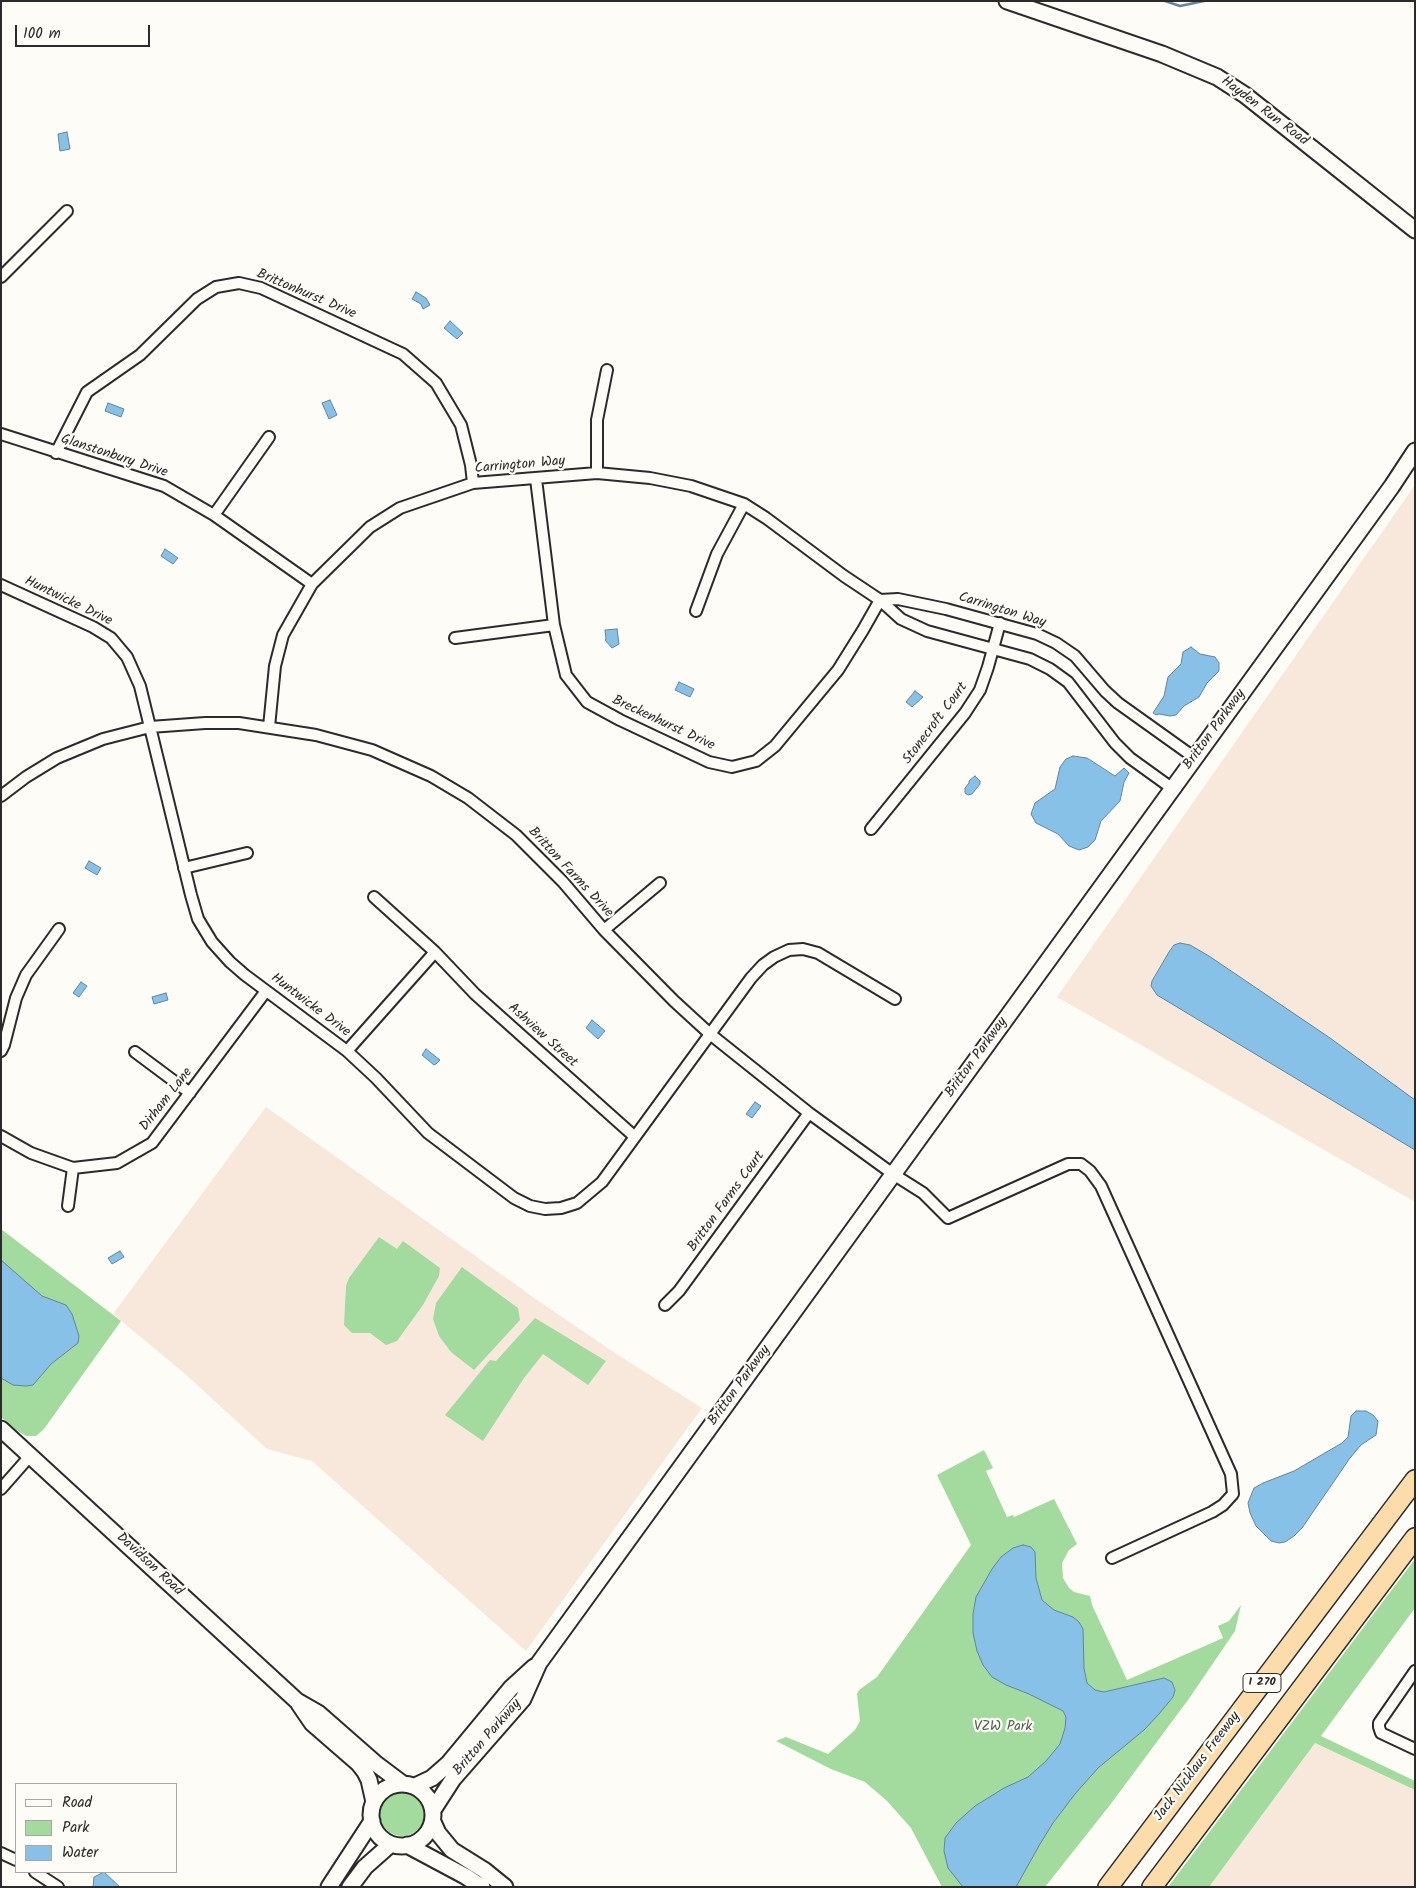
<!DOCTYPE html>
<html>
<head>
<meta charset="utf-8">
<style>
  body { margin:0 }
  #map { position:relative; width:1416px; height:1888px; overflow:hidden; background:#fdfcf7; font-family:Kalam,sans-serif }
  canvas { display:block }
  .frame { position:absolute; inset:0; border:2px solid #2b2b2b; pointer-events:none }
  .legend { position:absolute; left:15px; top:1783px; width:162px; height:90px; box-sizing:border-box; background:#fdfcf7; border:1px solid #a9a8a5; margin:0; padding:6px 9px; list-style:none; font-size:15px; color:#2b2b2b }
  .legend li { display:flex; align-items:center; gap:10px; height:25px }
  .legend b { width:25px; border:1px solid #a9a8a5 }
  .scale { position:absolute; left:15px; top:25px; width:135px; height:22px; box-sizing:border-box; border:2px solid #2b2b2b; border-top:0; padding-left:6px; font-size:15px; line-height:18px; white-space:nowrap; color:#2b2b2b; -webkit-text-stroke:4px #fdfcf7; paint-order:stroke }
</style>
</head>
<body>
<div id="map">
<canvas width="1416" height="1888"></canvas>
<div class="frame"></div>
<ul class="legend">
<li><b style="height:6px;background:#fdfcf7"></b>Road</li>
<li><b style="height:14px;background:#a3da9e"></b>Park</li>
<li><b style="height:14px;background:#88c1e7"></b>Water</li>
</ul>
<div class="scale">100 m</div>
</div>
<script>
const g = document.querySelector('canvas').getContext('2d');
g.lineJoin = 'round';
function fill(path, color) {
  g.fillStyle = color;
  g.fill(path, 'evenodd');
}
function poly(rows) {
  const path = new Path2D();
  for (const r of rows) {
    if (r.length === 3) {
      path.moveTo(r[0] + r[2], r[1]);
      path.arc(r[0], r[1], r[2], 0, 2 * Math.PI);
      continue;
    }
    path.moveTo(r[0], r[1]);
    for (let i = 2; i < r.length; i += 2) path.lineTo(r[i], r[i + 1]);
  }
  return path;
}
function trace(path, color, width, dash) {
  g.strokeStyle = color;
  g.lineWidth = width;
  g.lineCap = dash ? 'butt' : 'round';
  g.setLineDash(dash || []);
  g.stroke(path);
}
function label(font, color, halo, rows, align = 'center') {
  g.font = font + ' Kalam,sans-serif';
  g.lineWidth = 4.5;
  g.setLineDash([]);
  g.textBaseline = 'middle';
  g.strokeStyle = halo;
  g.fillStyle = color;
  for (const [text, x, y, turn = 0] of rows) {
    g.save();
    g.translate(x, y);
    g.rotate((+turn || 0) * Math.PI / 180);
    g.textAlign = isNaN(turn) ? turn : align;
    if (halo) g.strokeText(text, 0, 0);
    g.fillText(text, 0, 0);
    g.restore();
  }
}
fill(poly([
  [1415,485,1415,1202,1057,997],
  [266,1107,540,1302,618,1355,702,1408,526,1651,312,1461,267,1449,184,1373,113,1314],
  [1315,1743,1415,1790,1415,1887,1209,1887]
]), '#f8e8dc');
fill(poly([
  [1,1229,121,1321,44,1429,36,1436,26,1436,16,1430,1,1417],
  [379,1237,397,1249,403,1241,440,1268,439,1276,423,1305,397,1341,386,1345,370,1333,352,1333,344,1325,346,1286,349,1278],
  [462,1267,518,1308,520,1320,474,1370,451,1352,439,1336,433,1319,436,1303],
  [535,1318,606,1361,588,1385,543,1354,524,1378,483,1441,445,1415,490,1360,496,1361],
  [984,1450,993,1468,986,1471,1007,1517,1013,1515,1014,1517,1054,1499,1077,1544,1069,1550,1062,1563,1063,1578,1069,1588,1074,1592,1090,1596,1092,1605,1127,1680,1223,1638,1218,1626,1229,1621,1241,1605,1235,1631,1188,1700,1110,1805,1045,1887,942,1887,911,1828,887,1801,865,1782,831,1769,776,1741,786,1737,828,1754,855,1730,860,1721,857,1694,859,1690,877,1677,971,1545,937,1475],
  [1415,1559,1415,1608,1321,1736,1415,1781,1415,1790,1315,1743,1209,1887,1168,1887],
  [402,1814,22]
]), '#a3da9e');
const water = poly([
  [67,132,70,149,60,151,58,134,67,132],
  [416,292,426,298,430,305,423,309,421,304,412,299,416,292],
  [450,321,463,333,457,339,444,328,450,321],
  [330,400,337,415,329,419,322,403,330,400],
  [108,403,124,409,121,417,105,411,108,403],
  [165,549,178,558,173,564,161,556,165,549],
  [617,629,619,644,612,648,605,640,606,639,605,630,617,629],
  [1191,647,1200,654,1215,657,1219,663,1219,671,1207,683,1199,697,1184,706,1176,715,1170,716,1159,714,1156,715,1153,713,1164,696,1168,677,1181,664,1183,652,1191,647],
  [679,682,694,689,690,697,675,690,679,682],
  [915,691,923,697,912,707,906,702,915,691],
  [1073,756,1087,758,1115,776,1124,768,1129,773,1124,782,1120,801,1101,821,1095,840,1088,847,1079,850,1069,846,1058,834,1036,823,1031,814,1035,803,1055,789,1060,767,1066,759,1073,756],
  [975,776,980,781,980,784,972,794,968,795,965,793,965,788,969,783,969,781,975,776],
  [89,861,101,868,97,875,85,868,89,861],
  [1180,943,1190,945,1209,956,1330,1038,1415,1100,1415,1150,1157,995,1151,986,1152,981,1169,952,1174,945,1180,943],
  [81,982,87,986,79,997,73,993,81,982],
  [166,993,168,1000,154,1004,152,997,166,993],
  [592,1020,605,1031,598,1039,586,1028,592,1020],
  [426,1049,440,1060,436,1064,434,1065,422,1055,426,1049],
  [755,1102,761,1106,752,1118,746,1114,755,1102],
  [120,1251,124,1257,112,1264,108,1258,120,1251],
  [1,1260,42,1296,66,1305,72,1314,79,1336,78,1343,51,1364,33,1385,26,1386,13,1385,1,1378,1,1260],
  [1356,1411,1366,1411,1373,1415,1378,1421,1376,1435,1361,1445,1350,1458,1302,1528,1294,1536,1285,1542,1279,1543,1271,1541,1256,1526,1250,1513,1248,1503,1254,1488,1263,1483,1294,1471,1342,1443,1348,1437,1351,1416,1356,1411],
  [1023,1545,1031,1547,1035,1552,1036,1578,1042,1600,1054,1610,1073,1617,1079,1622,1083,1629,1084,1668,1087,1683,1095,1690,1104,1692,1164,1678,1172,1682,1175,1690,1173,1697,1159,1714,1144,1730,1098,1768,1075,1794,1053,1823,1040,1844,1016,1887,963,1887,948,1868,944,1851,945,1838,956,1823,975,1806,1004,1788,1028,1777,1046,1761,1060,1744,1065,1728,1066,1717,1063,1711,1029,1694,1006,1685,992,1677,983,1665,977,1651,973,1633,973,1614,976,1597,992,1569,1001,1557,1013,1548,1023,1545],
  [104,1872,120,1887,93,1887,94,1877,104,1872]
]);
fill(water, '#88c1e7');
trace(water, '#63859c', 1);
trace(poly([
  [1165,1,1180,6,1204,1]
]), '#63859c', 2.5);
const street = poly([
  [1,277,67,211],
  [1,434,164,486,214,515,312,584],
  [56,453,87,392,140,355,197,299,216,287,239,283,261,288,403,354,436,383,461,425,471,465,473,483],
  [597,473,597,420,607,370],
  [536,479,554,625,566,675,587,702,620,720,709,762,732,767,756,761,775,746,838,670,863,630,880,600],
  [214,515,269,437],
  [1,585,93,627,111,638,127,657,140,686,191,895,198,919,212,942,230,962,245,975,347,1051,376,1078,428,1133,514,1198,530,1206,545,1209,561,1208,577,1203,602,1182,751,978,763,965,774,957,789,950,803,949,818,953,895,999],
  [880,600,898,599,946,609,1037,634,1056,643,1075,656,1105,691,1118,703,1195,758],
  [696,611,717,554,744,504],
  [455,638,554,625],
  [269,727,275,666,283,635,312,584,370,527,400,508,473,483,597,473,650,478,691,486,744,504,766,518,844,576,880,600,901,619,927,631,1030,659,1050,669,1068,682,1115,743,1130,758,1173,789],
  [1,796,26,777,57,758,103,739,150,727,205,723,239,723,316,735,372,750,431,776,468,798,516,835,563,882,604,930,674,1001,710,1034,809,1113,893,1174,923,1193,948,1218,1068,1164,1081,1164,1090,1171,1101,1186,1231,1474,1233,1494,1223,1505,1212,1512,1112,1558],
  [871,829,965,713,980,690,988,667,1000,623],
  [184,868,247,853],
  [374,897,435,952,475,994,635,1137],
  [604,930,660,883],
  [1,1051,4,1045,16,998,26,975,59,929],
  [347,1051,435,952],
  [135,1052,190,1093],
  [1,1136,31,1153,73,1168,117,1163,152,1143,266,991],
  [68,1206,73,1168],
  [665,1305,679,1291,809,1113],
  [1,1489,30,1456],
  [1415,1671,1379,1723,1379,1727,1381,1733,1415,1749],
  [1,1853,16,1860],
  [35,1872,58,1887]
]);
const secondary = poly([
  [1007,1,1162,54,1217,77,1245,95,1415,230],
  [1,1429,297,1701,318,1713,375,1763,403,1784],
  [299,1704,312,1723,358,1763,365,1772,369,1780,374,1802],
  [402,1815,31],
  [415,1786,432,1778,448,1764,511,1688,534,1667],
  [433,1810,453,1779,523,1699,539,1663,1392,486,1415,451],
  [433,1822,438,1833,452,1850,484,1870,505,1887],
  [407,1845,465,1876,482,1887],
  [329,1887,372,1821],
  [350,1887,365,1867,391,1844]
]);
const highway = poly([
  [1108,1887,1415,1480],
  [1152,1887,1415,1538]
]);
trace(street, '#2b2b2b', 14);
trace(secondary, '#2b2b2b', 19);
trace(highway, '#2b2b2b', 22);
trace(street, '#fdfcf7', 10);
trace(secondary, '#fdfcf7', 15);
trace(highway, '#fddcac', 19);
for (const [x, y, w] of [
  [1262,1683,38]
]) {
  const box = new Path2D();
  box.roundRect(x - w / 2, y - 9.5, w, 19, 4);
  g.fillStyle = '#fdfcf7';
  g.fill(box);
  trace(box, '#2b2b2b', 1);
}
label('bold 12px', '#2b2b2b', null, [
  ["I 270",1262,1683]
]);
label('14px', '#2b2b2b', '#fdfcf7', [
  ["Hayden Run Road",1264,112,37],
  ["Brittonhurst Drive",306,295,23],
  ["Glanstonbury Drive",114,457,18],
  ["Carrington Way",520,466,-5],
  ["Huntwicke Drive",68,602,26],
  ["Carrington Way",1002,611,17],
  ["Breckenhurst Drive",663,724,25],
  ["Stonecroft Court",936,724,-53],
  ["Britton Parkway",1215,730,-54],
  ["Britton Farms Drive",570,873,47],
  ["Huntwicke Drive",310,1006,37],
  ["Ashview Street",542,1036,42],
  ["Britton Parkway",977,1058,-54],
  ["Dirham Lane",167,1100,-52],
  ["Britton Farms Court",727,1202,-54],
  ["Britton Parkway",740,1386,-54],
  ["Davidson Road",149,1565,43],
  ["Britton Parkway",488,1738,-49],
  ["Jack Nicklaus Freeway",1198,1767,-53]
]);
label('14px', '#4f604e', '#fdfcf7', [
  ["VZW Park",1003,1728]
]);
</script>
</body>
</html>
